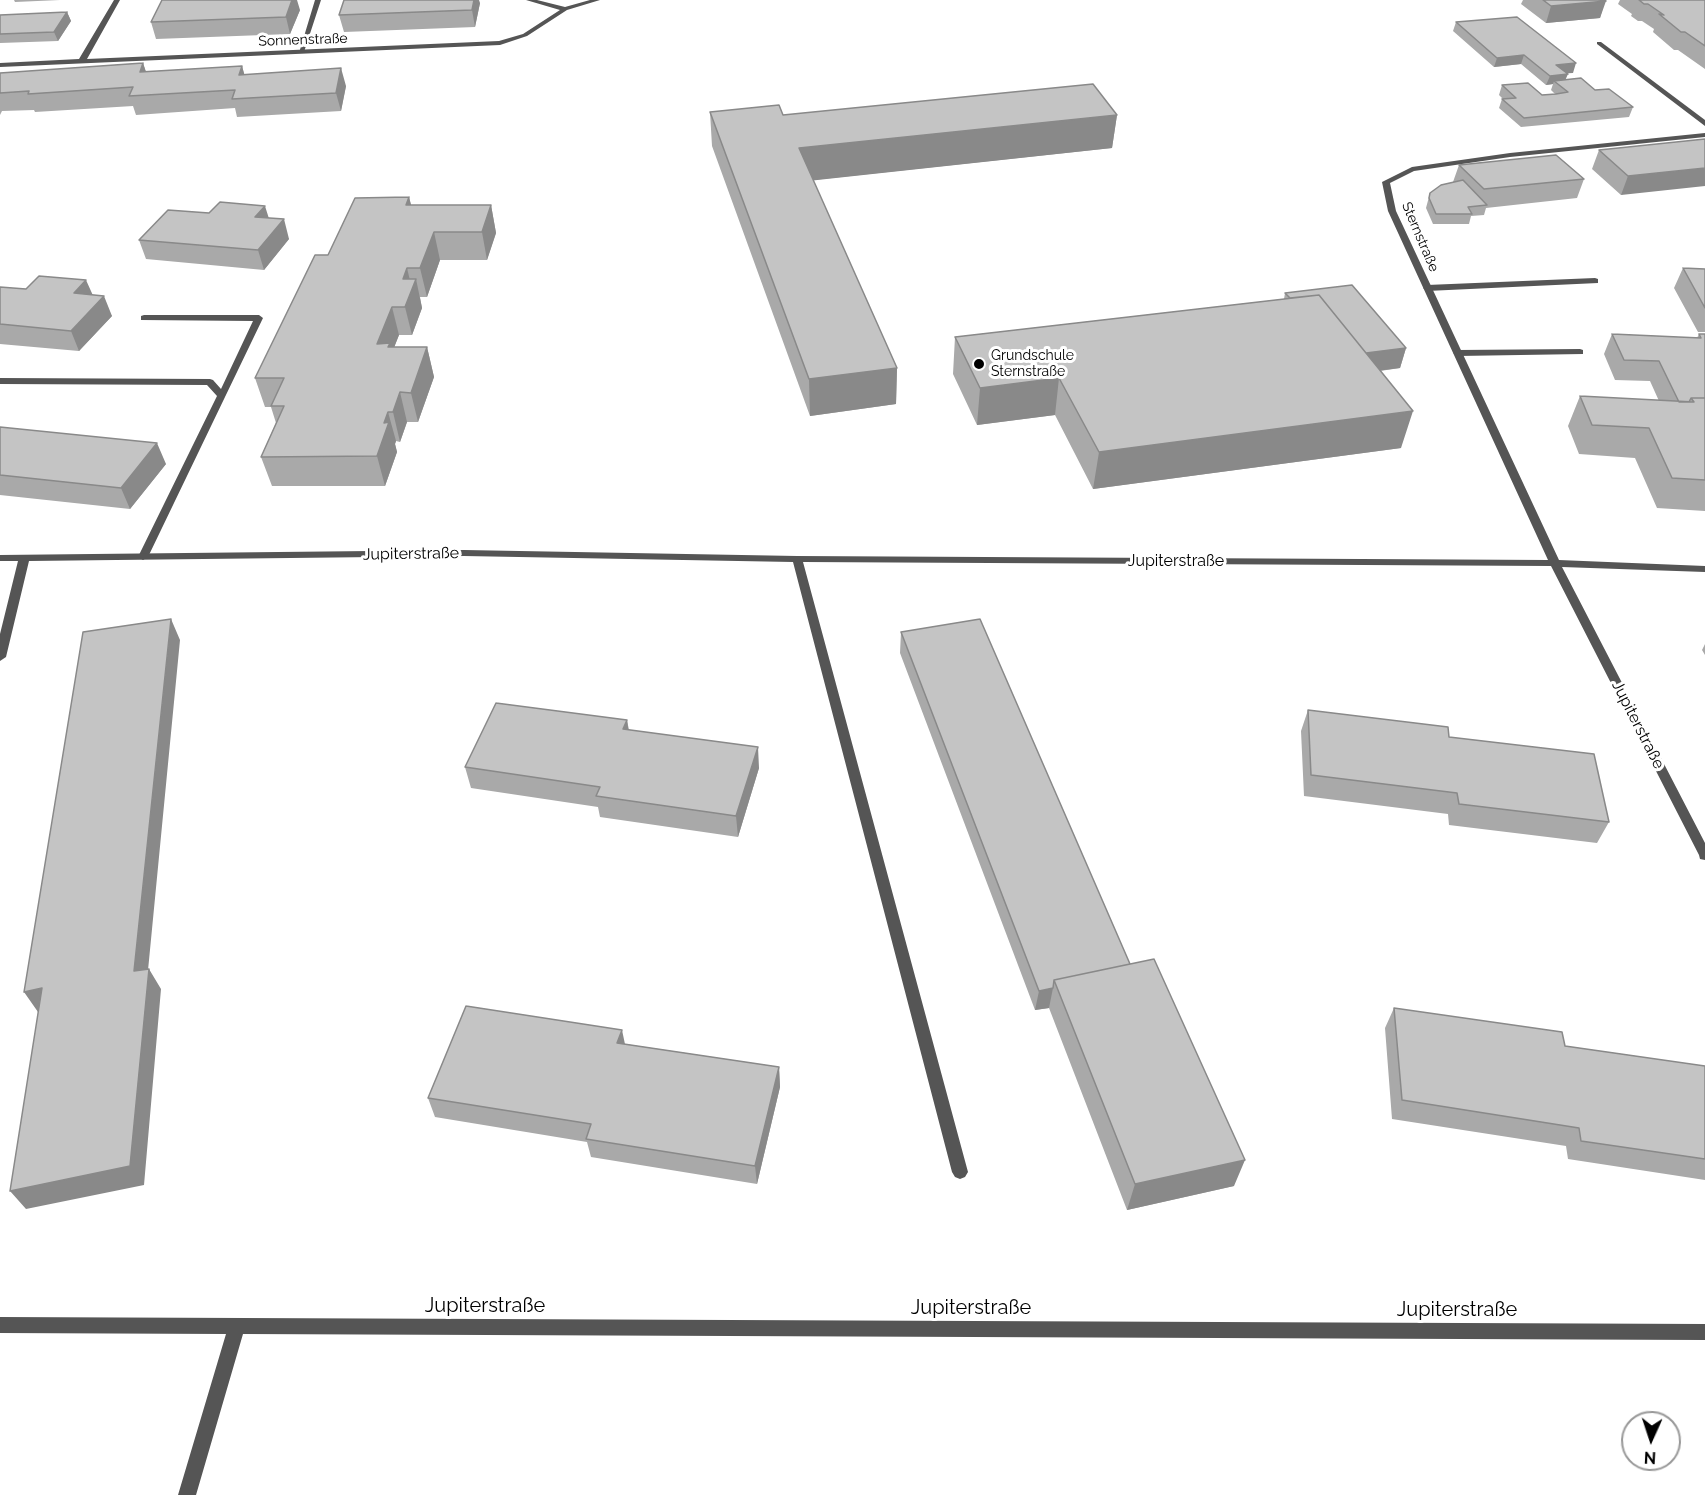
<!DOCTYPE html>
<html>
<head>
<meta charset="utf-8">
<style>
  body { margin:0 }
  #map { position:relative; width:1705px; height:1495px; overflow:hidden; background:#fff; font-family:Raleway,sans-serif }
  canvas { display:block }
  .north { position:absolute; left:1621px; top:1411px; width:60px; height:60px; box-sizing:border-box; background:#fff; border:2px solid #999; border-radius:50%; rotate:183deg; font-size:16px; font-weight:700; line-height:24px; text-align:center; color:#000 }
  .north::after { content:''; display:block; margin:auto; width:21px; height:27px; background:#000; clip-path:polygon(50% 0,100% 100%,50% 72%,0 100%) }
</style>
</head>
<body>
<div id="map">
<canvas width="1705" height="1495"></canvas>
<div class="north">N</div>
</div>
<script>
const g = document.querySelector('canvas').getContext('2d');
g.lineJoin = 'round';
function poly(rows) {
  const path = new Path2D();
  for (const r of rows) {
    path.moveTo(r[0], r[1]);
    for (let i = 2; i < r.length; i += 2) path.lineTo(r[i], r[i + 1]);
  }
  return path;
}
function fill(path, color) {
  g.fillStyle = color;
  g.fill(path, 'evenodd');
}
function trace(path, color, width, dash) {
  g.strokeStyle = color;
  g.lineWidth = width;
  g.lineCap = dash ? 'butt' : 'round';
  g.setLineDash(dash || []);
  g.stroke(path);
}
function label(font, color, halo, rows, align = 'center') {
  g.font = font + ' Raleway,sans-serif';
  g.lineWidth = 6;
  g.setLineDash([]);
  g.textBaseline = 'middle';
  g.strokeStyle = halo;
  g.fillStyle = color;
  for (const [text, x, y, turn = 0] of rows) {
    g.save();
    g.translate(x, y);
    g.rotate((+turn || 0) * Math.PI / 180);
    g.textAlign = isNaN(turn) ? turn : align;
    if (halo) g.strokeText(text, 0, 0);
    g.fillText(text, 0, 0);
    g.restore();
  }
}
fill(poly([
  [315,0,321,0,304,52,299,53,315,0],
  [1595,278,1598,279,1598,283,1427,291,1423,288,1427,285,1595,278],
  [144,315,259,315,263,318,148,557,143,560,138,557,217,396,207,385,0,384,0,378,210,379,213,380,221,389,253,321,141,320,141,316,144,315],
  [1580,349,1583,350,1583,354,1458,356,1453,353,1458,350,1580,349]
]), '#555');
fill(poly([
  [114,0,120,0,87,59,499,41,523,34,560,10,526,0,537,0,565,7,590,0,600,0,567,10,527,36,500,45,0,67,0,63,79,59,114,0],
  [1597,42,1601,42,1705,120,1705,126,1597,44,1597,42],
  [1705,133,1705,137,1510,157,1414,171,1390,183,1396,211,1559,560,1705,566,1705,572,1562,567,1705,843,1705,860,1700,859,1699,855,1551,566,803,562,968,1172,965,1177,960,1179,955,1177,952,1172,793,562,464,556,29,561,6,657,0,661,0,634,18,561,0,561,0,555,464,550,797,556,1548,560,1388,211,1382,182,1412,167,1510,153,1705,133],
  [0,1317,1705,1324,1705,1340,243,1334,196,1495,178,1495,226,1334,0,1333,0,1317]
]), '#555');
fill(poly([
  [14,0,60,0,15,2],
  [1523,0,1605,0,1600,18,1546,23,1521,4],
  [1620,0,1705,0,1705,69,1678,50,1674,50,1653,32,1654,29,1642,21,1638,21,1631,16,1632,14,1618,4],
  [480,3,475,27,344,32,339,15],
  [300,10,290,34,156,39,151,22],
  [67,12,71,21,58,41,0,43,0,15],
  [1456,22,1573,73,1567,73,1565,80,1595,90,1633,107,1629,117,1521,127,1499,108,1502,99,1503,99,1499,95,1502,85,1542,95,1555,94,1551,90,1553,84,1546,85,1521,64,1494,67,1453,31],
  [143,63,146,72,242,66,244,74,346,86,341,111,237,117,235,108,136,115,133,106,35,112,34,110,2,111,0,115,0,73],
  [710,112,783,115,1117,115,1112,148,813,180,897,368,896,404,810,416,712,146],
  [1705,139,1621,195,1592,169,1599,150],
  [1459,165,1584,179,1577,198,1486,208,1484,215,1471,216,1469,224,1433,224,1426,208,1430,193,1453,182],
  [409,197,411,205,491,205,496,233,487,260,440,260,427,297,420,297,422,308,412,335,399,335,394,347,427,347,434,377,418,422,407,422,400,442,396,441,395,444,397,452,385,486,272,486,261,457,276,423,271,407,265,407,255,378,328,255],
  [269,218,289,239,264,270,146,259,139,240],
  [1683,268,1705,269,1705,332,1698,332,1674,288],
  [0,287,92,295,112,316,79,351,0,344],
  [1285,293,1406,348,1400,368,1380,371,1401,448,1093,489,1055,415,977,425,953,374,955,337,1284,299],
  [1612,334,1697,338,1699,334,1705,334,1705,511,1657,508,1635,458,1579,454,1568,426,1580,396,1659,401,1650,381,1615,380,1604,354],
  [0,427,166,464,130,509,0,495],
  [901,632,1130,964,1234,1186,1127,1210,1049,1008,1035,1010,900,653],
  [1705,644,1705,655,1702,650],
  [1308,710,1449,737,1609,822,1597,843,1449,825,1448,814,1304,796,1301,731],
  [627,720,629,730,759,768,738,837,600,817,598,807,471,788,465,767],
  [1394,1008,1565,1046,1705,1066,1705,1180,1568,1159,1566,1146,1392,1119,1385,1028],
  [625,1044,779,1067,780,1087,757,1184,591,1157,587,1142,435,1117,428,1098]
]), '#a9a9a9');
fill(poly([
  [292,0,297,0,300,10,290,34,286,17],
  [474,0,479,0,480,3,475,27,472,10],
  [1606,1,1600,18,1546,23,1551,6],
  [67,12,71,21,58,41,54,32],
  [1524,55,1521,64,1494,67,1497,58],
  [143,63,149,81,140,72],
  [1576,63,1573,73,1553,74,1556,65],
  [242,66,247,84,239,75],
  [341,68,346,86,341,111,336,93],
  [1568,74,1564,83,1554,81,1553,84,1546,85,1550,76],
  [1117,115,1112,148,799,182,799,148],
  [1705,168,1705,186,1621,195,1628,176],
  [409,197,416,225,406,205],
  [491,205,496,233,487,260,482,232],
  [265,206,271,225,255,217],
  [284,219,289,239,264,270,258,250],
  [434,232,440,260,427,297,420,268],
  [407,268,412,289,416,279,422,308,412,335,405,307,403,279],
  [86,280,95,300,74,293],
  [104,296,112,316,79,351,71,331],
  [392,307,399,335,392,353,377,344],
  [427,347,434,377,418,422,411,393],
  [1406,348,1400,368,1345,375,1350,355],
  [897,368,896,404,810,416,809,379],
  [1059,378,1055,415,977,425,980,388],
  [400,392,407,422,400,442,393,412],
  [1413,411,1401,448,1093,489,1099,452],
  [388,412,396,441,395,444,397,452,385,486,377,456,384,423],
  [157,443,166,464,130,509,121,488],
  [171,619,180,640,146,991,134,971],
  [627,720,630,741,623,729],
  [758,747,759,768,738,837,736,816],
  [149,969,161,989,144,1185,26,1209,10,1191],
  [42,988,56,1008,38,1012,24,992],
  [1053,988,1049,1008,1035,1010,1039,991],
  [622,1030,626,1049,617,1043],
  [779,1067,780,1087,757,1184,755,1166],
  [1245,1160,1234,1186,1127,1210,1135,1184]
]), '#898989');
const building = poly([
  [162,0,292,0,286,17,151,22,162,0],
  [344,0,474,0,472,10,339,15,344,0],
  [1543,0,1605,0,1606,1,1551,6,1543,0],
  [1639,0,1705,0,1705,46,1685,32,1681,32,1659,14,1664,15,1648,4,1644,4,1639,0],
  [67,12,54,32,0,34,0,15,67,12],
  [1517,17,1576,63,1556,65,1568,74,1550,76,1524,55,1497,58,1456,22,1517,17],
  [143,63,140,72,242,66,239,75,341,68,336,93,232,99,235,90,129,96,133,87,28,94,29,91,0,93,0,73,143,63],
  [1581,78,1595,90,1609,89,1633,107,1524,118,1502,99,1516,98,1502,85,1528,83,1542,95,1556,94,1568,92,1554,81,1581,78],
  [1093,84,1117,115,799,148,897,368,809,379,710,112,779,105,783,115,1093,84],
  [1705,139,1705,168,1628,176,1599,150,1705,139],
  [1556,155,1584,179,1484,189,1459,165,1556,155],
  [1463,180,1487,205,1468,207,1472,214,1436,214,1429,198,1430,193,1441,185,1463,180],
  [409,197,406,205,491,205,482,232,434,232,420,268,407,268,403,279,416,279,405,307,392,307,377,344,390,343,388,347,427,347,411,393,400,392,393,412,388,412,384,423,389,422,377,456,261,457,284,406,271,406,284,378,255,378,315,255,328,255,355,198,409,197],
  [220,202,265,206,255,217,284,219,258,250,139,240,168,210,209,213,220,202],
  [1683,268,1705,269,1705,308,1683,268],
  [39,276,86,280,74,293,104,296,71,331,0,324,0,287,26,289,39,276],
  [1352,285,1406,348,1366,353,1319,295,1290,298,1285,293,1352,285],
  [1319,295,1413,411,1099,452,1059,378,980,388,955,337,1319,295],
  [1612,334,1701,338,1699,334,1705,334,1705,398,1691,398,1689,402,1679,402,1659,361,1624,360,1612,334],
  [1580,396,1694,402,1691,398,1705,398,1705,480,1672,478,1649,428,1592,425,1580,396],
  [0,427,157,443,121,488,0,475,0,427],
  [171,619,134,971,149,969,130,1166,10,1191,42,988,24,992,83,632,171,619],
  [980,619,1130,964,1054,980,1053,988,1039,991,901,632,980,619],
  [496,703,627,720,623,729,758,747,736,816,596,796,600,787,465,767,496,703],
  [1308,710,1448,727,1449,737,1594,754,1609,822,1459,804,1457,793,1311,775,1308,710],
  [1154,959,1245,1160,1135,1184,1054,980,1154,959],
  [466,1006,622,1030,617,1043,779,1067,755,1166,586,1139,591,1124,428,1098,466,1006],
  [1394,1008,1562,1032,1565,1046,1705,1066,1705,1159,1581,1141,1579,1128,1402,1100,1394,1008]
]);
fill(building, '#c4c4c4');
trace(building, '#898989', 1.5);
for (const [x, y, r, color] of [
  [979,364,6,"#000"]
]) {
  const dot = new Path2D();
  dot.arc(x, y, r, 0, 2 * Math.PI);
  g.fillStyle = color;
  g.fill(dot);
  trace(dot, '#fff', 2);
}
label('14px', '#000', '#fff', [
  ["Sonnenstraße",303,40,-2],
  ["Sternstraße",1420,237,67]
]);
label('14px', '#000', '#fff', [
  ["Grundschule",991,356],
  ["Sternstraße",991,372]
], 'left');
label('16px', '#000', '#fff', [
  ["Jupiterstraße",411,554,-1],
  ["Jupiterstraße",1176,561],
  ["Jupiterstraße",1638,725,63]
]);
label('20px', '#000', '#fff', [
  ["Jupiterstraße",485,1306],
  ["Jupiterstraße",971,1308],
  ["Jupiterstraße",1457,1310]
]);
</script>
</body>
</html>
